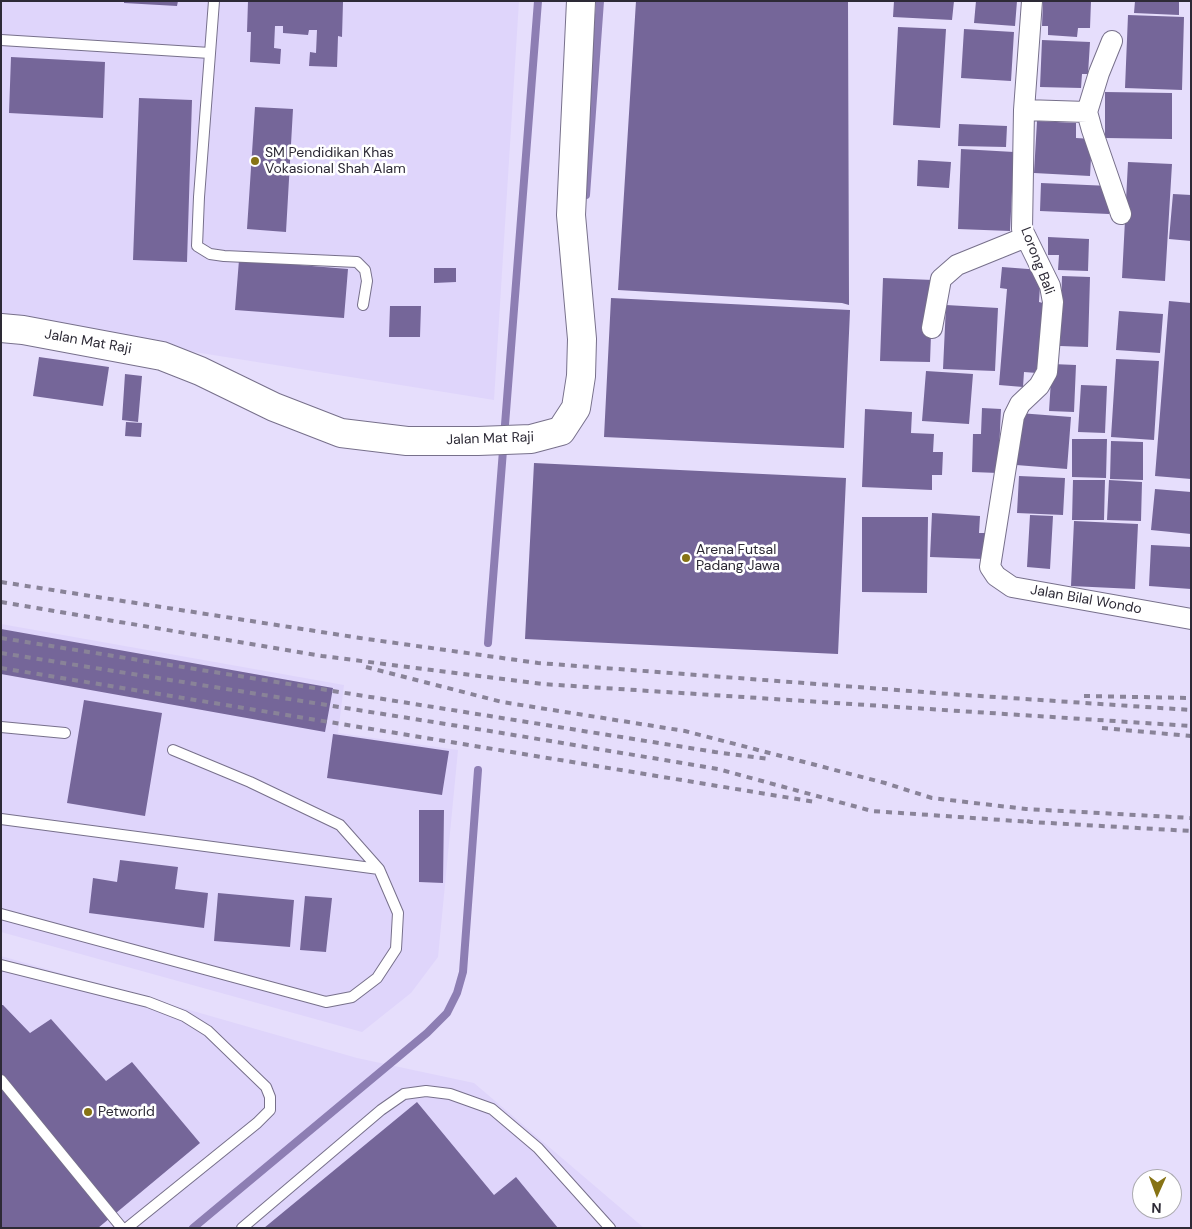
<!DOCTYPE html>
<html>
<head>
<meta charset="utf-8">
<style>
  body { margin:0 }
  #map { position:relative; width:1192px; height:1229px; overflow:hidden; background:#e6defc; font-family:"DM Sans",sans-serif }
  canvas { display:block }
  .frame { position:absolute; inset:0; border:2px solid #2d2a36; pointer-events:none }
  .north { position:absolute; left:1132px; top:1169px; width:50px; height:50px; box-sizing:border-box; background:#fff; border:1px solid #abaaaf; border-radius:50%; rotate:182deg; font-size:14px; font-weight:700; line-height:20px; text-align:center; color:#2d2a36 }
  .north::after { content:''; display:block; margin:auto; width:18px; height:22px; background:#877314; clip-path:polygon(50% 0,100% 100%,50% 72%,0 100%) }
</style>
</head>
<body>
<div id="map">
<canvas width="1192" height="1229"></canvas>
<div class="frame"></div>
<div class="north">N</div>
</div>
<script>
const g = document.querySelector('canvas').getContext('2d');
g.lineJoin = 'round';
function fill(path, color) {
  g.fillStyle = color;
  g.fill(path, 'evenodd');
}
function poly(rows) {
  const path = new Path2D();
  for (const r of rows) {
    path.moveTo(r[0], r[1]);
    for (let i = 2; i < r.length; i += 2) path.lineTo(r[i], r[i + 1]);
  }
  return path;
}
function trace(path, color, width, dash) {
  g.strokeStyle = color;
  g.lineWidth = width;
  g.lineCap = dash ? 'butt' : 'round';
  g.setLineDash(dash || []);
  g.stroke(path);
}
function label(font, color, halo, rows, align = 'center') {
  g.font = font + ' "DM Sans",sans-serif';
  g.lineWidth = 5;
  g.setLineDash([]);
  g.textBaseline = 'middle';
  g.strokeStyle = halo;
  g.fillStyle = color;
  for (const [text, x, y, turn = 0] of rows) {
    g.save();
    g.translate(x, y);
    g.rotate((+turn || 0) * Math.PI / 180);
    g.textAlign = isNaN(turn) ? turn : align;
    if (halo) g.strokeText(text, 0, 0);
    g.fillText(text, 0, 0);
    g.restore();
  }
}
fill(poly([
  [1,1,519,1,494,400,1,321],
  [1,624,344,685,338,733,458,750,438,957,411,993,362,1032,1,932],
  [1,956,357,1058,474,1083,644,1228,1,1228]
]), '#dfd5fb');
trace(poly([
  [586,195,600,1],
  [488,643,538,1],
  [193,1228,427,1033,447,1013,457,993,463,972,478,770]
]), '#8d7eb3', 8);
fill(poly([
  [124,1,178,1,177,6,124,3],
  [248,1,343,2,342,37,338,36,337,67,309,66,310,52,316,53,317,30,309,30,308,35,283,33,283,26,275,26,274,48,281,49,280,64,250,62,251,32,247,32],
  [636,1,848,1,849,305,842,303,618,290],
  [894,1,954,1,952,20,893,17],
  [976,1,1017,1,1015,26,974,23],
  [1043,1,1091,1,1090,28,1078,28,1077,37,1048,35,1048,26,1042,26],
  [1135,1,1179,1,1179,15,1134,13],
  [1128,15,1184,17,1182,90,1125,88],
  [898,27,946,29,940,128,893,125],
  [964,29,1014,32,1011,81,961,78],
  [1042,40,1090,42,1088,74,1082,74,1081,88,1040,87],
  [11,57,105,62,103,118,9,113],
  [1105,92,1172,93,1172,139,1105,138],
  [139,98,192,100,187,262,133,260],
  [255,107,293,109,286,232,247,229],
  [1037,121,1076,123,1076,138,1092,139,1090,176,1034,173],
  [959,124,1007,126,1006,147,958,146],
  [961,149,1014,152,1010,231,958,229],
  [918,160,951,162,949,188,917,186],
  [1128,162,1172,164,1165,281,1122,278],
  [1041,183,1110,186,1109,214,1040,211],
  [1173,194,1191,195,1191,241,1169,239],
  [1048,237,1089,239,1088,271,1058,270,1059,255,1048,255],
  [239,260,348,269,344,318,235,310],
  [1002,267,1041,270,1039,302,1043,303,1037,373,1024,372,1023,387,999,385,1007,289,1000,288],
  [434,268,456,268,456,282,434,283],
  [1062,276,1090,277,1088,347,1060,346],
  [883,278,933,280,930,362,880,361],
  [611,298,850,310,844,448,604,437],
  [1169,301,1191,303,1191,479,1155,476],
  [946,305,998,308,995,371,943,369],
  [390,306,421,306,420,337,389,337],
  [1119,311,1163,314,1160,353,1116,350],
  [39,357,109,367,103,406,33,396],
  [1116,359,1159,361,1154,440,1111,437],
  [1052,364,1076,365,1074,412,1049,411],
  [926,371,973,374,969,424,922,421],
  [125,374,142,376,138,422,122,420],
  [1081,385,1107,386,1105,433,1078,432],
  [982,408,1001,409,998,473,972,472,973,434,981,434],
  [865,409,912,412,911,433,934,434,933,452,943,452,942,475,932,475,932,490,862,487],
  [1019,413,1071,417,1067,469,1016,465],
  [126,422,142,423,141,437,125,436],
  [1072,439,1107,439,1106,478,1072,477],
  [1111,441,1143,442,1143,480,1110,479],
  [534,463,846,478,838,654,525,639],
  [1019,476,1065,478,1063,515,1017,513],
  [1073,480,1105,480,1104,520,1072,520],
  [1109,480,1142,482,1141,521,1107,520],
  [1155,489,1191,492,1191,534,1151,530],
  [932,513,980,516,979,533,985,533,984,559,930,557],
  [1030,515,1053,516,1050,569,1027,567],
  [862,517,928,517,927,593,862,592],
  [1074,521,1138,524,1135,589,1071,586],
  [1151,545,1191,547,1191,589,1149,586],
  [1,629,333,688,325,732,1,674],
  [84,700,162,713,145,816,67,803],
  [333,734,449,751,442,795,327,778],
  [419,810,444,810,443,883,419,882],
  [120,860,178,867,175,889,208,893,204,928,89,913,93,878,117,882],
  [218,893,294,900,290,947,214,941],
  [305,896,332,898,326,952,300,950],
  [1,1005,3,1005,30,1033,51,1019,106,1081,132,1062,200,1143,98,1228,1,1228],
  [417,1102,494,1195,516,1177,558,1228,264,1228]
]), '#756699');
const lane = poly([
  [214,1,199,197,197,246,210,254,224,256,357,262,365,270,367,281,363,305],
  [1,40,210,53],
  [1,727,65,733],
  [1,819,379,869],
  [1,914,326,1002,352,997,377,978,396,949,398,913,379,869,340,825,250,782,173,750],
  [1,965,148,1002,184,1016,208,1031,266,1087,270,1097,270,1110,257,1123,127,1228],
  [1,1080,122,1228],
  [242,1228,381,1110,404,1094,426,1091,450,1094,492,1109,538,1148,610,1228]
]);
const street = poly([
  [1032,1,1024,110,1022,229,1050,286,1053,302,1047,372,1039,386,1020,404,1014,416,990,567,996,576,1012,587,1191,619],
  [1024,110,1087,112,1092,130,1121,214],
  [1087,112,1099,73,1112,41],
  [932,328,941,279,957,265,1026,237]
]);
const secondary = poly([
  [1,328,23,330,162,356,200,371,274,407,341,433,407,441,478,441,531,439,561,431,576,408,581,376,582,339,571,215,581,1]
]);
trace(lane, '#77708b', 12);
trace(street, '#77708b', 22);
trace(secondary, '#77708b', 30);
trace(lane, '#fff', 10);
trace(street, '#fff', 20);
trace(secondary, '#fff', 28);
trace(poly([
  [1,582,360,638,538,663,950,694,1191,710],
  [1,602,322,656,542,684,1191,726],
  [1,638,715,752,769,759],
  [1,653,502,733,718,769,872,811,1031,822],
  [366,667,502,702,685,731,885,783,932,798,1026,809,1191,818],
  [1,668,815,802],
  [1084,696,1191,698],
  [1102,728,1191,736],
  [1027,821,1031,822,1191,831]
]), '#898398', 4, [6, 6]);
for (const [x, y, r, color] of [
  [255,161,5,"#877314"],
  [686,558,5,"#877314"],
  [88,1112,5,"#877314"]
]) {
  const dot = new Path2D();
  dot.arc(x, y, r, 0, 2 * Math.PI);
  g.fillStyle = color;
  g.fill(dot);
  trace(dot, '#fff', 2);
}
label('14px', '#2d2a36', '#fff', [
  ["SM Pendidikan Khas",265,153],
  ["Vokasional Shah Alam",265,169],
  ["Arena Futsal",696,550],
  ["Padang Jawa",696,566],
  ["Petworld",98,1112]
], 'left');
label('14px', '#2d2a36', '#fff', [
  ["Lorong Bali",1037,261,69],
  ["Jalan Mat Raji",88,342,10],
  ["Jalan Mat Raji",490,439,-2],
  ["Jalan Bilal Wondo",1086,600,10]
]);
</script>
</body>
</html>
